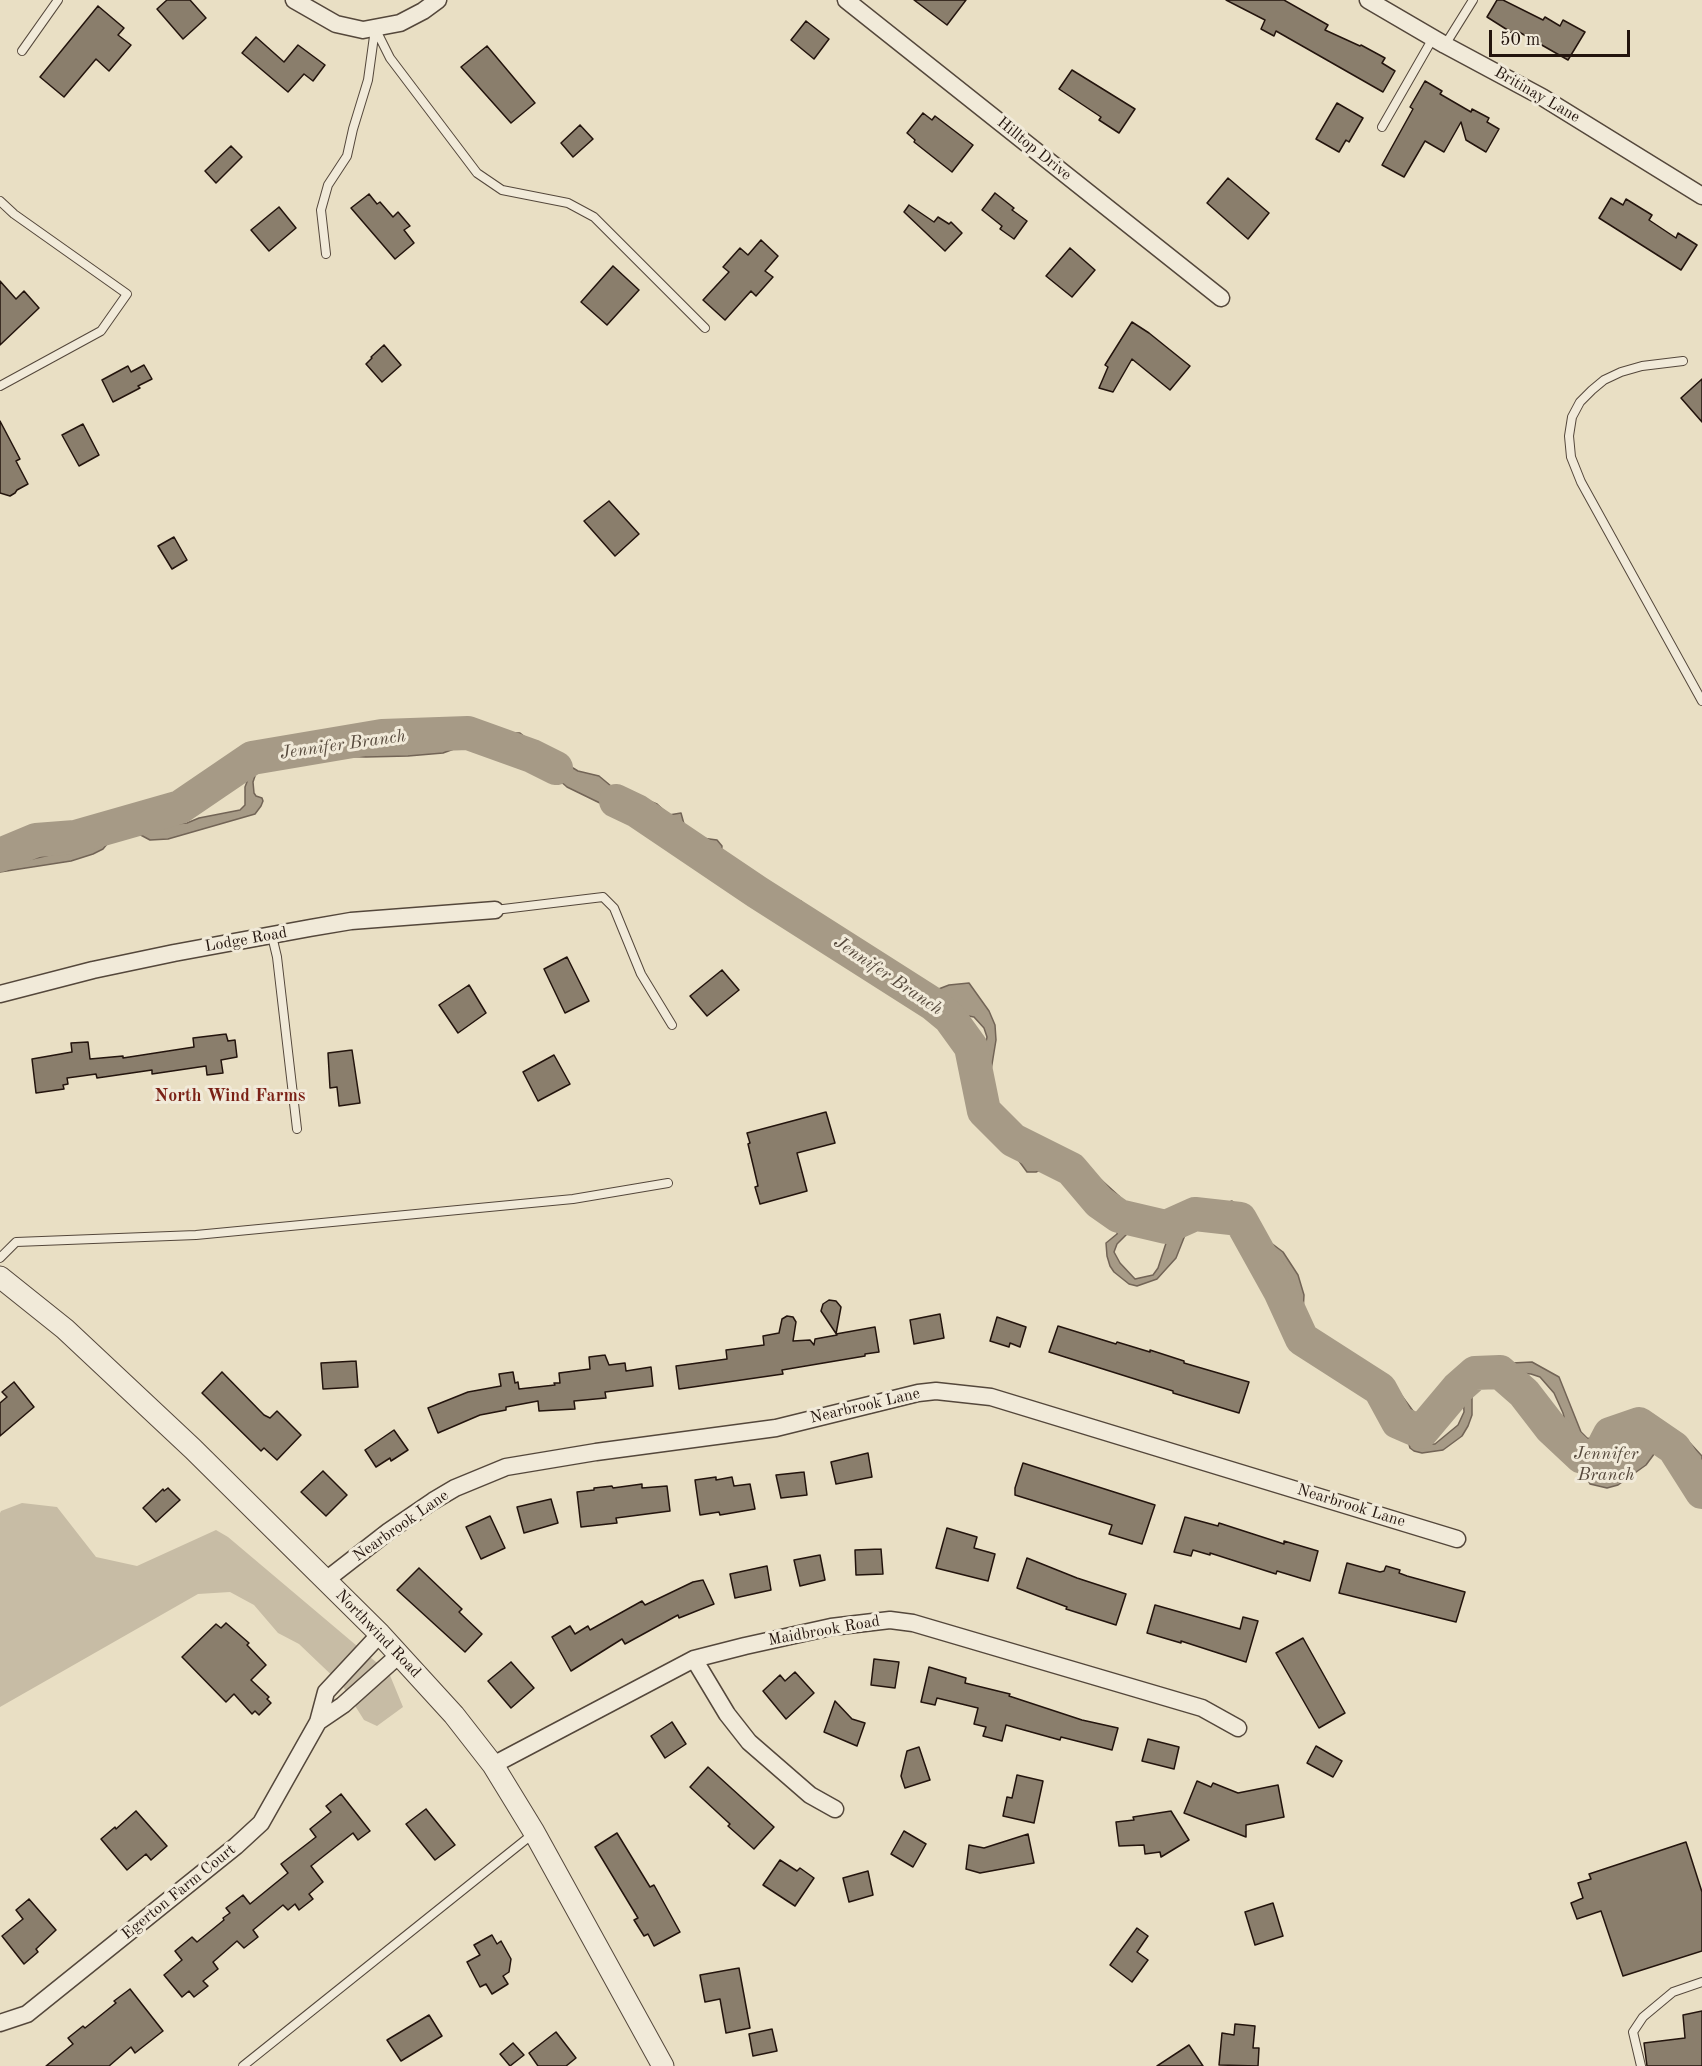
<!DOCTYPE html>
<html>
<head>
<meta charset="utf-8">
<style>
  body { margin:0 }
  #map { position:relative; width:1702px; height:2066px; overflow:hidden; background:#e9dfc4; font-family:"Old Standard TT",serif }
  canvas { display:block }
  .scale { position:absolute; left:1489px; top:30px; width:141px; height:27px; box-sizing:border-box; border:3px solid #23140d; border-top:0; padding-left:8px; font-size:18px; line-height:21px; white-space:nowrap; color:#23140d; -webkit-text-stroke:4px #f1ead9; paint-order:stroke }
</style>
</head>
<body>
<div id="map">
<canvas width="1702" height="2066"></canvas>
<div class="scale">50 m</div>
</div>
<script>
const g = document.querySelector('canvas').getContext('2d');
g.lineJoin = 'round';
function fill(path, color) {
  g.fillStyle = color;
  g.fill(path, 'evenodd');
}
function poly(rows) {
  const path = new Path2D();
  for (const r of rows) {
    path.moveTo(r[0], r[1]);
    for (let i = 2; i < r.length; i += 2) path.lineTo(r[i], r[i + 1]);
  }
  return path;
}
function trace(path, color, width, dash) {
  g.strokeStyle = color;
  g.lineWidth = width;
  g.lineCap = dash ? 'butt' : 'round';
  g.setLineDash(dash || []);
  g.stroke(path);
}
function label(font, color, halo, rows, align = 'center') {
  g.font = font + ' "Old Standard TT",serif';
  g.lineWidth = 6;
  g.setLineDash([]);
  g.textBaseline = 'middle';
  g.strokeStyle = halo;
  g.fillStyle = color;
  for (const [text, x, y, turn = 0] of rows) {
    g.save();
    g.translate(x, y);
    g.rotate((+turn || 0) * Math.PI / 180);
    g.textAlign = isNaN(turn) ? turn : align;
    if (halo) g.strokeText(text, 0, 0);
    g.fillText(text, 0, 0);
    g.restore();
  }
}
fill(poly([
  [22,1503,57,1507,96,1557,137,1566,216,1530,228,1537,389,1673,403,1707,377,1726,364,1720,342,1685,299,1644,278,1633,254,1605,230,1592,198,1594,0,1707,0,1513,1,1511]
]), '#c7bca5');
const water = poly([
  [457,732,520,733,541,750,560,758,568,765,578,771,599,776,611,786,657,804,669,815,681,813,684,824,696,835,702,838,717,840,722,846,721,856,725,860,747,868,770,888,781,892,794,901,801,901,833,933,867,957,873,970,879,976,902,990,914,994,931,996,936,990,949,985,969,983,989,1011,995,1025,996,1040,985,1107,992,1130,1005,1138,1025,1145,1040,1147,1051,1154,1074,1162,1097,1176,1119,1196,1127,1208,1131,1219,1130,1227,1127,1234,1117,1244,1114,1252,1120,1263,1135,1279,1153,1275,1158,1268,1168,1237,1177,1223,1184,1219,1232,1201,1241,1208,1245,1222,1254,1230,1283,1252,1298,1275,1304,1295,1302,1329,1305,1341,1319,1350,1370,1374,1399,1392,1416,1415,1417,1420,1415,1438,1418,1444,1435,1444,1458,1425,1464,1412,1463,1392,1473,1374,1491,1364,1532,1362,1559,1377,1581,1432,1587,1438,1601,1442,1617,1442,1640,1433,1662,1433,1681,1437,1690,1443,1702,1456,1702,1489,1693,1462,1680,1450,1666,1444,1660,1446,1646,1465,1618,1485,1607,1488,1590,1484,1572,1449,1563,1413,1554,1393,1540,1377,1531,1374,1498,1371,1487,1371,1481,1374,1472,1382,1472,1415,1468,1426,1462,1436,1443,1450,1422,1453,1414,1451,1410,1448,1408,1441,1406,1415,1394,1394,1371,1385,1349,1371,1320,1359,1308,1359,1304,1356,1295,1333,1295,1291,1282,1262,1273,1255,1263,1255,1258,1252,1244,1233,1209,1216,1204,1216,1189,1225,1176,1258,1157,1279,1137,1286,1129,1284,1114,1272,1110,1266,1107,1256,1106,1243,1117,1234,1121,1215,1121,1206,1114,1196,1102,1190,1085,1176,1065,1164,1055,1163,1036,1172,1027,1172,1011,1150,986,1134,978,1109,977,1096,981,1066,987,1037,984,1028,974,1017,963,1015,955,1009,931,1002,905,999,889,993,856,970,786,909,760,897,735,875,720,869,701,853,679,838,649,821,606,806,567,787,558,779,555,773,531,763,502,743,482,742,462,746,443,753,408,756,366,757,280,755,268,760,256,773,253,782,254,793,256,796,262,798,263,801,261,806,255,814,168,839,150,840,135,832,122,834,112,838,103,849,93,854,71,861,0,872,0,862,28,860,67,851,88,836,126,823,159,825,187,823,199,818,240,810,245,805,245,787,252,769,261,759,290,743,306,741,331,747,364,750,384,747,420,747,431,744,445,735,457,732]
]);
fill(water, '#a69a86');
trace(water, '#726456', 1.5);
trace(poly([
  [616,801,637,811,757,892,933,1004,950,1018,971,1047,984,1111,1013,1140,1071,1169,1099,1202,1119,1216,1166,1227,1195,1214,1240,1219,1280,1291,1302,1339,1380,1389,1398,1422,1421,1432,1458,1388,1475,1373,1500,1372,1524,1393,1551,1428,1582,1457,1597,1459,1610,1434,1639,1424,1674,1448,1702,1492],
  [0,855,36,840,75,837,180,807,252,758,382,736,468,733,532,756,556,768]
]), '#a69a86', 34);
const building = poly([
  [167,0,190,0,206,18,183,39,157,9,167,0],
  [914,0,966,0,947,25,914,0],
  [1226,0,1284,0,1328,25,1325,30,1360,46,1361,45,1385,58,1382,63,1395,71,1383,92,1276,31,1274,36,1261,29,1265,20,1226,0],
  [1497,0,1503,0,1543,20,1545,17,1560,26,1563,20,1585,32,1568,60,1519,32,1517,36,1487,17,1497,0],
  [98,6,124,28,118,35,131,45,109,71,96,59,64,97,40,77,98,6],
  [806,21,829,39,814,59,791,40,806,21],
  [256,37,284,62,298,45,325,65,313,81,304,74,288,92,242,53,256,37],
  [487,46,535,103,511,123,461,67,487,46],
  [1072,70,1135,109,1119,133,1099,120,1101,117,1059,89,1072,70],
  [1425,81,1442,91,1440,94,1471,112,1472,109,1489,118,1487,122,1499,129,1486,152,1466,140,1461,122,1444,152,1425,141,1404,177,1382,165,1413,109,1410,107,1425,81],
  [1337,103,1363,118,1349,142,1346,140,1339,152,1316,139,1337,103],
  [923,113,932,120,935,116,973,145,952,172,914,142,915,140,907,133,923,113],
  [580,125,593,139,573,157,561,143,580,125],
  [231,146,242,157,216,183,205,171,231,146],
  [1228,178,1269,213,1248,239,1207,203,1228,178],
  [995,193,1014,208,1012,210,1027,221,1014,239,1000,229,1002,226,982,210,995,193],
  [369,194,377,204,380,202,393,217,398,212,410,226,404,230,414,243,395,259,351,208,369,194],
  [1611,198,1623,205,1626,199,1652,215,1649,220,1676,238,1678,233,1697,245,1681,270,1599,218,1611,198],
  [909,205,934,222,938,217,949,224,951,222,962,233,945,251,904,212,909,205],
  [279,207,296,228,269,251,251,230,279,207],
  [761,240,778,256,765,271,773,277,756,296,751,291,725,320,703,300,729,272,723,267,740,248,748,255,761,240],
  [1070,248,1095,270,1072,297,1046,276,1070,248],
  [613,266,639,290,607,325,581,302,613,266],
  [0,281,16,299,24,291,39,308,0,345,0,281],
  [1132,322,1149,333,1190,366,1170,390,1132,359,1113,392,1099,388,1108,367,1105,365,1132,322],
  [384,345,401,365,382,382,366,364,372,358,371,357,384,345],
  [144,365,152,379,138,386,140,388,113,402,102,380,128,366,131,372,144,365],
  [1702,379,1702,422,1681,398,1702,379],
  [0,421,20,459,16,461,28,484,17,490,15,493,10,496,0,493,0,421],
  [83,424,99,455,79,466,62,435,83,424],
  [609,501,639,534,615,556,584,521,609,501],
  [174,537,187,560,172,569,158,546,174,537],
  [567,957,589,1001,565,1013,544,969,567,957],
  [722,970,739,990,707,1016,690,996,722,970],
  [469,985,486,1013,458,1033,439,1005,469,985],
  [226,1034,228,1041,235,1040,237,1057,221,1060,223,1073,207,1075,206,1066,152,1074,152,1070,97,1078,96,1074,67,1078,68,1084,63,1085,64,1089,36,1093,32,1059,72,1052,71,1043,88,1042,90,1059,123,1056,123,1058,194,1047,193,1038,226,1034],
  [352,1050,360,1103,339,1106,337,1087,330,1088,328,1053,352,1050],
  [554,1055,570,1084,538,1101,523,1072,554,1055],
  [826,1112,835,1143,797,1153,807,1191,760,1204,755,1187,758,1186,754,1169,748,1144,750,1143,747,1133,826,1112],
  [829,1300,836,1301,841,1307,836,1334,875,1327,879,1352,865,1354,865,1356,782,1370,783,1374,679,1389,676,1366,727,1359,726,1350,764,1345,763,1336,779,1333,782,1319,787,1316,793,1317,796,1322,793,1341,810,1340,814,1345,815,1339,837,1335,821,1311,823,1304,829,1300],
  [940,1314,944,1338,914,1344,910,1320,940,1314],
  [997,1317,1026,1327,1020,1347,1010,1343,1009,1347,990,1341,997,1317],
  [1058,1326,1116,1344,1117,1342,1150,1352,1150,1350,1184,1361,1184,1363,1249,1382,1239,1413,1173,1393,1173,1391,1049,1352,1058,1326],
  [605,1355,609,1365,625,1363,626,1371,651,1367,653,1386,605,1392,606,1398,574,1401,575,1409,539,1411,538,1401,506,1407,506,1410,480,1415,438,1433,428,1408,468,1392,501,1386,499,1374,513,1372,515,1383,518,1382,519,1389,555,1385,554,1383,560,1383,559,1373,590,1369,589,1357,605,1355],
  [356,1361,358,1387,323,1389,321,1363,356,1361],
  [222,1372,264,1415,270,1418,277,1411,301,1435,277,1460,264,1448,261,1451,202,1393,222,1372],
  [14,1382,34,1407,0,1436,0,1403,7,1397,2,1392,14,1382],
  [394,1430,408,1450,391,1461,390,1458,376,1467,365,1450,394,1430],
  [868,1453,872,1477,836,1484,831,1462,868,1453],
  [1023,1463,1155,1505,1142,1544,1109,1534,1112,1525,1015,1495,1015,1488,1023,1463],
  [323,1471,347,1495,326,1516,301,1492,323,1471],
  [804,1472,807,1495,781,1498,776,1475,804,1472],
  [716,1477,716,1480,732,1477,734,1486,750,1484,755,1509,720,1515,719,1512,700,1515,695,1480,716,1477],
  [642,1484,642,1488,667,1486,670,1511,616,1518,617,1523,581,1527,577,1492,594,1490,594,1488,612,1486,613,1488,642,1484],
  [168,1488,180,1500,156,1522,143,1508,163,1489,164,1491,168,1488],
  [551,1499,558,1523,524,1533,517,1507,551,1499],
  [490,1516,505,1548,481,1559,466,1527,490,1516],
  [1185,1517,1218,1526,1219,1523,1284,1544,1284,1541,1318,1551,1310,1581,1277,1571,1276,1574,1210,1553,1210,1555,1193,1550,1191,1556,1174,1552,1185,1517],
  [947,1528,977,1537,974,1548,995,1554,988,1581,936,1568,947,1528],
  [881,1549,883,1574,856,1575,855,1550,881,1549],
  [820,1555,825,1580,800,1586,794,1560,820,1555],
  [1027,1558,1077,1578,1126,1594,1116,1625,1066,1609,1067,1607,1017,1588,1027,1558],
  [1347,1563,1380,1572,1384,1571,1386,1566,1400,1570,1399,1573,1407,1576,1465,1592,1456,1622,1339,1593,1347,1563],
  [767,1566,771,1590,735,1598,730,1574,767,1566],
  [419,1568,462,1609,459,1612,482,1634,465,1652,397,1590,419,1568],
  [703,1580,714,1604,679,1618,678,1615,625,1644,622,1639,571,1671,552,1637,570,1626,575,1634,588,1626,590,1630,642,1601,645,1605,693,1582,703,1580],
  [1155,1605,1240,1629,1243,1617,1258,1621,1246,1662,1181,1641,1181,1643,1147,1633,1155,1605],
  [226,1623,249,1643,247,1645,266,1665,251,1680,269,1697,267,1699,271,1703,259,1715,255,1711,252,1714,234,1694,226,1702,182,1657,216,1624,221,1628,226,1623],
  [1303,1638,1345,1713,1319,1728,1276,1653,1303,1638],
  [874,1659,899,1662,895,1688,871,1685,874,1659],
  [511,1662,534,1688,511,1708,488,1681,511,1662],
  [929,1667,966,1678,965,1683,1010,1694,1009,1696,1082,1720,1118,1728,1112,1750,1061,1737,1060,1740,1006,1725,1002,1741,983,1736,986,1727,974,1724,978,1708,937,1698,935,1705,921,1702,929,1667],
  [795,1672,814,1693,786,1719,763,1691,780,1675,785,1681,795,1672],
  [835,1701,852,1719,865,1723,857,1746,824,1732,835,1701],
  [672,1722,686,1744,665,1758,651,1736,672,1722],
  [1148,1739,1179,1747,1174,1769,1142,1761,1148,1739],
  [1316,1746,1342,1761,1333,1777,1307,1763,1316,1746],
  [919,1747,930,1780,905,1788,901,1776,907,1751,919,1747],
  [708,1767,774,1827,754,1849,728,1826,730,1824,690,1787,708,1767],
  [1017,1775,1043,1781,1034,1823,1003,1816,1007,1797,1012,1798,1017,1775],
  [1197,1781,1211,1787,1213,1783,1238,1793,1278,1785,1284,1817,1246,1825,1246,1837,1184,1813,1197,1781],
  [341,1794,370,1831,358,1840,353,1833,311,1866,323,1882,309,1894,313,1899,299,1910,295,1904,288,1910,283,1905,253,1930,258,1937,244,1948,237,1941,213,1962,218,1969,203,1981,208,1986,194,1997,189,1991,182,1997,164,1975,182,1960,175,1951,192,1937,197,1942,224,1920,223,1918,230,1913,226,1908,243,1895,250,1904,288,1873,281,1864,316,1837,310,1829,331,1812,326,1806,341,1794],
  [426,1809,455,1845,435,1860,406,1824,426,1809],
  [136,1811,167,1846,151,1860,146,1854,127,1870,101,1839,115,1827,116,1829,136,1811],
  [1171,1811,1189,1840,1161,1857,1160,1852,1145,1854,1144,1845,1119,1846,1116,1822,1134,1820,1133,1817,1171,1811],
  [904,1831,926,1844,913,1867,891,1854,904,1831],
  [617,1833,650,1887,654,1885,680,1932,654,1946,648,1934,644,1936,634,1920,638,1918,595,1847,617,1833],
  [1028,1834,1034,1863,980,1873,966,1869,969,1845,984,1848,1028,1834],
  [1686,1842,1702,1892,1702,1951,1623,1976,1601,1911,1577,1919,1571,1903,1583,1898,1578,1883,1591,1879,1589,1874,1686,1842],
  [780,1860,797,1871,800,1868,814,1878,795,1906,763,1885,780,1860],
  [868,1871,873,1895,849,1902,843,1878,868,1871],
  [29,1899,56,1930,36,1949,38,1952,24,1964,2,1936,23,1919,16,1910,29,1899],
  [1273,1903,1283,1936,1255,1945,1245,1912,1273,1903],
  [1137,1928,1148,1936,1137,1952,1148,1960,1132,1982,1110,1965,1137,1928],
  [492,1935,497,1944,501,1941,511,1959,509,1972,503,1976,508,1984,492,1994,486,1984,480,1987,467,1962,480,1955,474,1945,492,1935],
  [739,1968,750,2028,726,2033,720,1999,705,2002,700,1975,739,1968],
  [130,1989,163,2031,135,2053,131,2047,109,2066,46,2066,73,2044,68,2038,83,2026,85,2028,116,2003,114,2001,130,1989],
  [1702,2011,1702,2066,1647,2066,1644,2043,1685,2038,1683,2015,1702,2011],
  [429,2015,442,2036,401,2061,387,2040,429,2015],
  [1235,2024,1255,2026,1253,2048,1259,2048,1258,2066,1219,2065,1222,2033,1234,2035,1235,2024],
  [772,2029,777,2051,753,2056,749,2034,772,2029],
  [556,2032,576,2058,566,2066,538,2066,529,2053,556,2032],
  [513,2043,524,2055,510,2066,500,2054,513,2043],
  [1189,2045,1203,2066,1157,2066,1189,2045]
]);
fill(building, '#8a7e6c');
trace(building, '#23140d', 1.5);
const service = poly([
  [375,28,390,58,477,173,502,190,568,203,594,217,705,328],
  [1445,45,1473,0],
  [22,51,58,0],
  [1382,127,1433,38],
  [0,201,14,214,127,294,101,331,0,386],
  [326,254,321,210,328,185,347,156,353,129,368,80,375,29],
  [1683,361,1642,366,1621,372,1604,380,1592,390,1580,402,1572,417,1569,436,1571,457,1581,482,1702,701],
  [495,910,603,897,614,908,641,974,672,1025],
  [272,936,277,957,297,1129],
  [0,1258,16,1242,196,1235,573,1199,668,1183],
  [243,2066,534,1833],
  [1641,2066,1633,2032,1643,2017,1673,1992,1702,1982]
]);
const minor = poly([
  [294,0,336,24,363,30,400,23,423,11,438,0],
  [846,0,1221,298],
  [1368,0,1445,45,1542,97,1702,196],
  [0,994,93,970,174,953,310,928,351,921,495,910],
  [326,1580,389,1531,433,1501,455,1488,506,1467,596,1452,776,1428,918,1393,936,1391,991,1397,1457,1539],
  [694,1659,727,1714,749,1742,810,1795,835,1809],
  [318,1722,343,1705,399,1655],
  [493,1765,694,1659,745,1646,831,1627,890,1620,913,1623,1202,1708,1238,1728],
  [0,2023,27,2014,236,1846,261,1823,318,1722,326,1692,380,1634]
]);
const tertiary = poly([
  [0,1277,65,1329,193,1449,380,1634,454,1715,493,1765,534,1832,663,2066]
]);
trace(service, '#54473b', 10);
trace(minor, '#54473b', 19);
trace(tertiary, '#54473b', 23);
trace(service, '#f1ead9', 8);
trace(minor, '#f1ead9', 16);
trace(tertiary, '#f1ead9', 21);
label('16px', '#23140d', '#f1ead9', [
  ["Britinay Lane",1537,95,30],
  ["Hilltop Drive",1034,149,39],
  ["Lodge Road",246,940,-10],
  ["Nearbrook Lane",865,1406,-13],
  ["Nearbrook Lane",1351,1506,17],
  ["Nearbrook Lane",401,1526,-35],
  ["Maidbrook Road",824,1631,-10],
  ["Northwind Road",378,1634,46],
  ["Egerton Farm Court",179,1892,-39]
]);
label('italic 18px', '#574a3d', '#f1ead9', [
  ["Jennifer Branch",343,745,-8],
  ["Jennifer Branch",888,976,34],
  ["Jennifer",1606,1454],
  ["Branch",1606,1475]
]);
label('bold 18px', '#7a1f14', '#f1ead9', [
  ["North Wind Farms",230,1096]
]);
</script>
</body>
</html>
